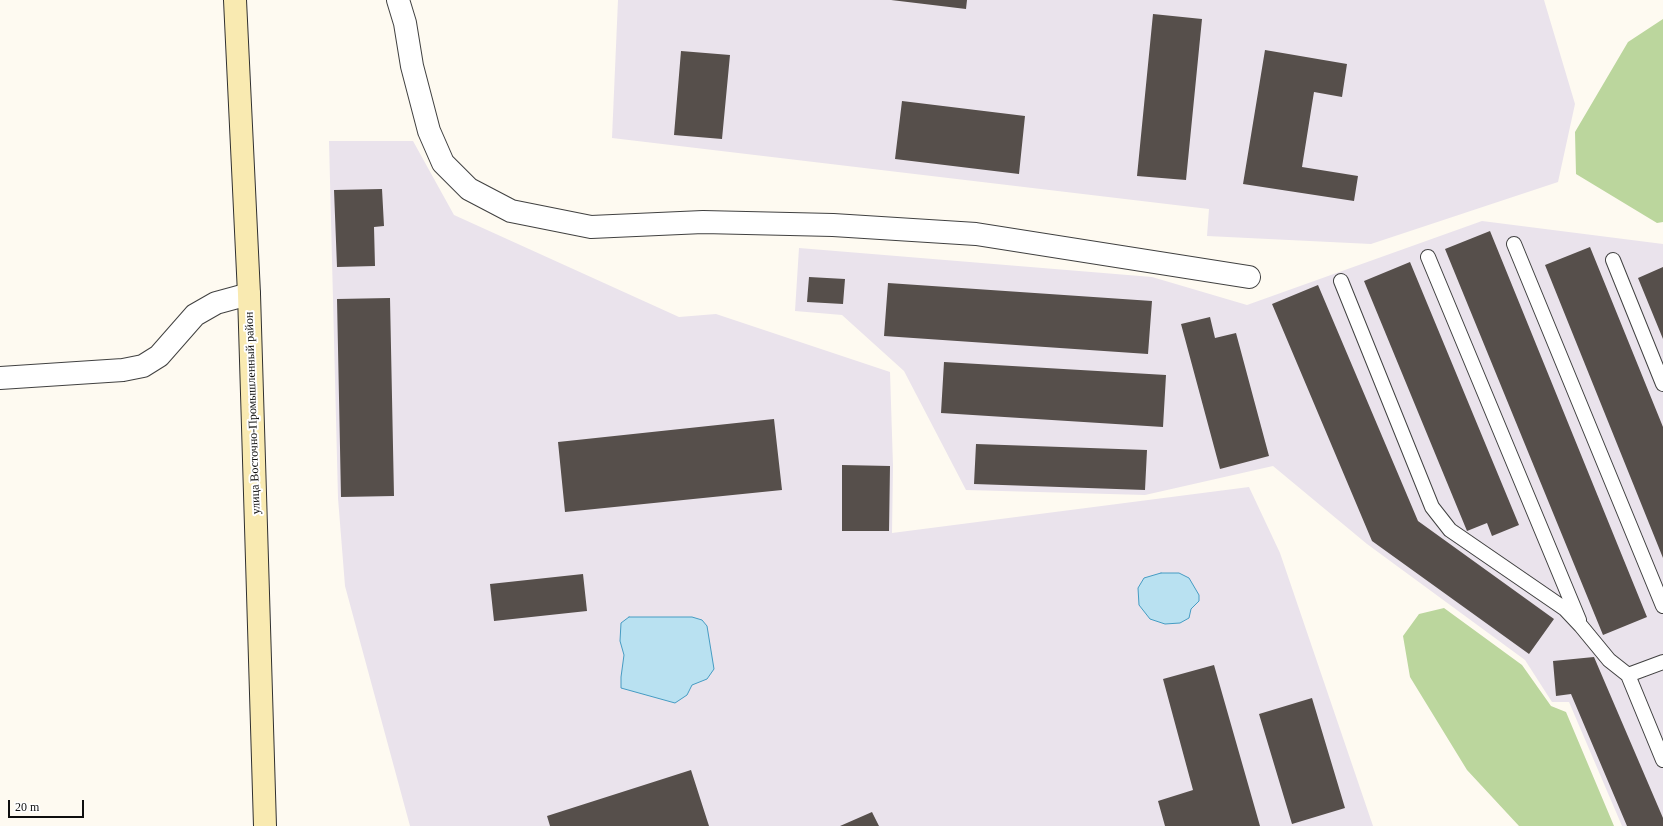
<!DOCTYPE html>
<html>
<head>
<meta charset="utf-8">
<style>
  body { margin:0 }
  #map { position:relative; width:1663px; height:826px; overflow:hidden; background:#fefaf1; font-family:Georgia,serif }
  canvas { display:block }
  .scale { position:absolute; left:8px; top:800px; width:76px; height:18px; box-sizing:border-box; border:2px solid #0e0e0e; border-top:0; padding-left:5px; font-size:12px; line-height:14px; white-space:nowrap; color:#0e0e0e; -webkit-text-stroke:3px #fff; paint-order:stroke }
</style>
</head>
<body>
<div id="map">
<canvas width="1663" height="826"></canvas>
<div class="scale">20 m</div>
</div>
<script>
const g = document.querySelector('canvas').getContext('2d');
g.lineJoin = 'round';
function fill(path, color) {
  g.fillStyle = color;
  g.fill(path, 'evenodd');
}
function poly(rows) {
  const path = new Path2D();
  for (const r of rows) {
    path.moveTo(r[0], r[1]);
    for (let i = 2; i < r.length; i += 2) path.lineTo(r[i], r[i + 1]);
  }
  return path;
}
function trace(path, color, width, dash) {
  g.strokeStyle = color;
  g.lineWidth = width;
  g.lineCap = dash ? 'butt' : 'round';
  g.setLineDash(dash || []);
  g.stroke(path);
}
function label(font, color, halo, rows, align = 'center') {
  g.font = font + ' Georgia,serif';
  g.lineWidth = 4;
  g.setLineDash([]);
  g.textBaseline = 'middle';
  g.strokeStyle = halo;
  g.fillStyle = color;
  for (const [text, x, y, turn = 0] of rows) {
    g.save();
    g.translate(x, y);
    g.rotate((+turn || 0) * Math.PI / 180);
    g.textAlign = isNaN(turn) ? turn : align;
    if (halo) g.strokeText(text, 0, 0);
    g.fillText(text, 0, 0);
    g.restore();
  }
}
fill(poly([
  [618,0,1544,0,1575,104,1558,182,1371,244,1207,236,1209,209,612,138],
  [329,141,413,141,454,215,679,317,716,314,890,372,893,466,892,533,1249,487,1280,553,1373,826,410,826,345,586,338,498],
  [1482,221,1663,244,1663,826,1622,826,1569,702,1552,702,1525,660,1367,544,1273,466,1145,495,966,490,904,371,842,315,795,311,799,248,1152,277,1247,305]
]), '#eae3ec');
fill(poly([
  [1663,19,1663,222,1657,223,1576,174,1575,132,1628,42],
  [1444,608,1522,665,1551,706,1566,712,1614,826,1519,826,1467,770,1410,677,1403,636,1419,614]
]), '#bbd69d');
const water = poly([
  [1161,573,1179,573,1189,578,1199,595,1199,601,1191,609,1189,618,1180,623,1165,624,1150,619,1139,605,1138,588,1144,578,1161,573],
  [629,617,692,617,702,620,707,626,714,669,707,679,692,685,687,695,675,703,621,688,621,677,624,655,620,641,621,623,629,617]
]);
fill(water, '#b9e1f1');
trace(water, '#469cc3', 1);
fill(poly([
  [891,0,967,0,966,9],
  [1153,14,1202,19,1186,180,1137,176],
  [1265,50,1347,64,1342,97,1314,92,1302,167,1358,176,1354,201,1243,184],
  [681,51,730,55,722,139,674,135],
  [902,101,1025,116,1019,174,895,159],
  [382,189,384,226,374,227,375,266,337,267,334,190],
  [1490,231,1647,617,1603,635,1445,249],
  [1590,247,1663,427,1663,558,1545,265],
  [1410,262,1519,525,1492,536,1487,523,1467,531,1364,281],
  [1663,267,1663,339,1638,278],
  [809,277,845,279,843,304,807,302],
  [888,283,1152,301,1148,354,884,336],
  [1318,285,1418,521,1554,619,1529,654,1372,541,1272,304],
  [390,298,394,496,341,497,337,299],
  [1210,317,1215,338,1236,333,1269,456,1220,469,1181,324],
  [944,362,1166,375,1163,427,941,413],
  [774,419,782,490,565,512,558,442],
  [976,444,1147,450,1145,490,974,484],
  [842,465,890,466,889,531,842,531],
  [583,574,587,611,494,621,490,584],
  [1594,657,1663,818,1663,826,1627,826,1571,694,1556,696,1553,661],
  [1214,665,1260,826,1165,826,1158,801,1193,790,1163,679],
  [1312,698,1345,808,1292,824,1259,714],
  [691,770,709,826,550,826,547,816],
  [872,812,879,826,840,826]
]), '#564f4b');
const lane = poly([
  [1514,244,1663,606],
  [1428,257,1579,620],
  [1613,260,1663,384],
  [1341,281,1432,507,1450,530,1565,609,1581,626,1609,660,1628,675,1663,760],
  [1628,675,1663,662]
]);
const street = poly([
  [398,0,405,23,412,66,429,131,443,163,469,189,511,211,591,227,703,222,833,225,976,234,1249,277],
  [0,378,123,370,143,366,159,356,195,315,216,303,249,294]
]);
const secondary = poly([
  [235,0,249,294,265,826]
]);
trace(lane, '#414141', 16);
trace(street, '#414141', 24);
trace(secondary, '#303030', 24);
trace(lane, '#fff', 14);
trace(street, '#fff', 22);
trace(secondary, '#f9eab1', 22);
label('12px', '#0e0e0e', '#fff', [
  ["улица Восточно-Промышленный район",253,413,-92]
]);
</script>
</body>
</html>
